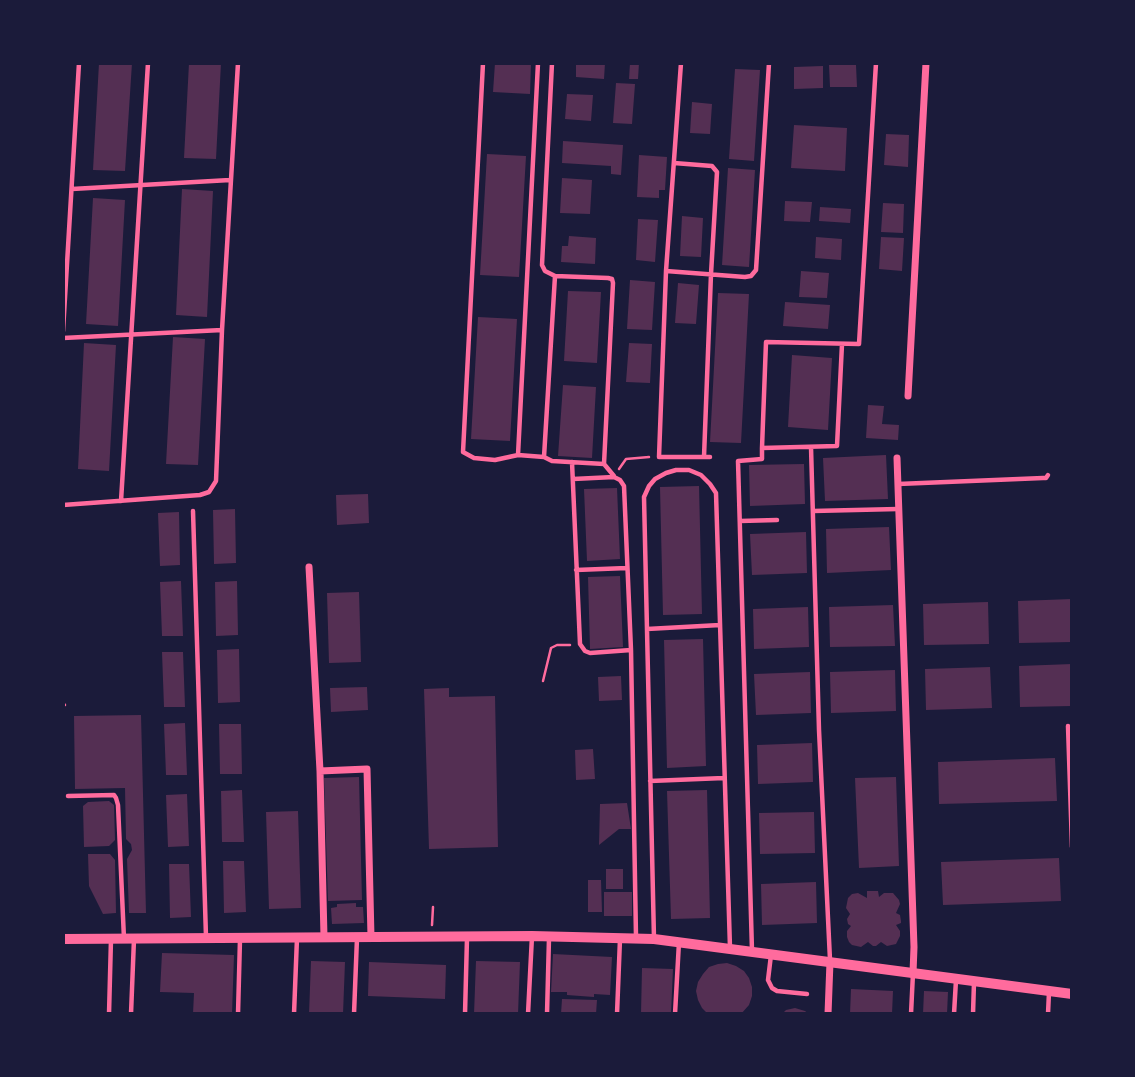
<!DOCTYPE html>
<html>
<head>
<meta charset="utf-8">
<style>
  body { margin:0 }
  #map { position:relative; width:1135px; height:1077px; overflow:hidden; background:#1b1b3a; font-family:Spectral,serif }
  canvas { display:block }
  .frame { position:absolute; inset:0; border:65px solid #1b1b3a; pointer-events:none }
</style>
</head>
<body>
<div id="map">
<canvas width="1135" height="1077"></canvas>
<div class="frame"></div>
</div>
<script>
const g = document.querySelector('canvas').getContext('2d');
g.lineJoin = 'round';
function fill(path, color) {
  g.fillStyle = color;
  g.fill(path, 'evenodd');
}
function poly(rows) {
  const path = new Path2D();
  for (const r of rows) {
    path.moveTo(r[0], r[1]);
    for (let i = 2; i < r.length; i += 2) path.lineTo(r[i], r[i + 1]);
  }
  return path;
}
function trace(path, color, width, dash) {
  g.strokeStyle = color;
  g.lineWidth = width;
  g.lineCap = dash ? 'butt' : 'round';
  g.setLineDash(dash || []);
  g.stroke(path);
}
fill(poly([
  [99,63,132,63,125,171,93,170],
  [189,63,221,63,216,159,184,158],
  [495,63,531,63,530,94,493,92],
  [576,63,605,63,604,79,576,77],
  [630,63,639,63,638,79,629,79],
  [829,65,856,65,857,87,830,87],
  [823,66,823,88,794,89,794,67],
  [735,69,760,70,754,161,729,159],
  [616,83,635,84,632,124,613,123],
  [567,94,593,95,591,121,565,119],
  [692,102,712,104,710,134,690,133],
  [794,125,847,128,845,171,791,168],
  [886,134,909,135,908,167,884,165],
  [563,141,623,145,621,175,611,174,611,166,562,163],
  [487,154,526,156,519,277,480,275],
  [639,155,667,157,665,190,659,190,659,198,637,197],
  [728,168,755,170,749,267,722,265],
  [562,178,592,180,590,214,560,213],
  [182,189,213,191,207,317,176,315],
  [93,198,125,200,118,326,86,324],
  [785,201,812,202,810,222,784,221],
  [883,203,904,204,903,233,881,232],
  [820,207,851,209,850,223,819,221],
  [682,216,703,218,701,257,680,256],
  [638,219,658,220,655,262,636,260],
  [569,236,596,238,595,264,561,262,562,246,568,246],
  [816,237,842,239,841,260,815,258],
  [881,237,904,238,902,271,879,269],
  [801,271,829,273,827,298,799,297],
  [630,280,655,282,652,330,627,329],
  [678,283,699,285,696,324,675,323],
  [568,291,601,292,597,363,564,361],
  [718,293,749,294,741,443,710,442],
  [785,302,830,305,828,329,783,326],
  [478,317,517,319,510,441,471,439],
  [173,337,205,339,198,465,166,464],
  [84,343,116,345,109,471,78,469],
  [629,343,652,344,650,383,626,382],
  [792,355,832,358,828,430,788,427],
  [563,385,596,387,592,458,558,456],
  [868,405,884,406,882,424,899,425,898,440,866,438],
  [886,455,888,499,825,501,823,458],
  [804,464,805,504,750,506,749,465],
  [699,486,702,614,663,615,660,487],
  [617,488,620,559,587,561,584,489],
  [368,494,369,523,337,525,336,495],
  [235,509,236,563,214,564,213,510],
  [179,512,180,565,160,566,158,513],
  [889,527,891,570,827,573,826,529],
  [806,532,807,573,752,575,750,534],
  [620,576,623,647,590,649,588,577],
  [181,581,183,636,162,636,160,582],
  [237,581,238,635,216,636,215,582],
  [359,592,361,662,329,663,327,593],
  [1072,599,1072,642,1019,643,1018,601],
  [988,602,989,644,924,645,923,604],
  [893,605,895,646,830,647,829,607],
  [808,607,809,647,754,649,753,609],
  [703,639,706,766,667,768,664,640],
  [239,649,240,702,218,703,217,650],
  [162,652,183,652,185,707,164,707],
  [1072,664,1072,706,1020,707,1019,666],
  [990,667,992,708,926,710,925,669],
  [895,670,896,711,831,713,830,672],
  [810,672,811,713,756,715,754,674],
  [621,676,622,700,599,701,598,677],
  [367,687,368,710,331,712,330,688],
  [449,688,449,697,495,696,498,847,429,849,424,689],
  [141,715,146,913,129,913,127,859,132,850,131,844,126,839,125,788,75,789,74,716],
  [185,723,187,775,166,775,164,724],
  [219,724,241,724,242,774,220,774],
  [812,743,813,782,758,784,757,745],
  [593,749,595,779,576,780,575,750],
  [1055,758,1057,801,939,804,938,762],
  [359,777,362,900,328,901,324,778],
  [896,777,899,866,859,868,855,778],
  [242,790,244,842,222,842,221,791],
  [707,790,710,918,671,919,667,791],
  [187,794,189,846,168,847,166,795],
  [109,801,114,805,115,840,109,846,84,847,83,806,88,802],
  [627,803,631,829,619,829,599,845,600,804],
  [298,811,301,908,269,909,266,812],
  [814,812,815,853,760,854,759,813],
  [88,854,110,854,115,860,116,913,103,914,89,886],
  [1059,858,1061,901,943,905,941,862],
  [223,861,244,861,246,912,224,913],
  [169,864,189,864,191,917,170,918],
  [606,869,623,869,623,889,606,889],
  [588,880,601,880,602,912,588,912],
  [816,882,817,923,762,925,761,884],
  [867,891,878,891,879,897,884,893,893,893,899,900,900,904,896,913,900,915,901,921,901,923,896,925,900,931,900,936,896,944,887,946,881,942,876,946,873,946,868,942,861,947,852,945,849,942,847,937,847,931,851,926,848,924,847,919,850,914,846,908,848,898,852,894,858,893,867,898],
  [604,892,632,892,632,916,604,916],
  [356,903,356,907,363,907,364,923,332,924,331,908,337,907,337,904],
  [162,953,234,955,232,1014,193,1014,194,993,160,992],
  [553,954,612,957,610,995,594,994,594,997,567,995,567,992,551,992],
  [311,961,345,962,343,1014,309,1014],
  [476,961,520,962,518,1014,474,1014],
  [369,962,446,965,445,999,368,996],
  [727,963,736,966,744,971,749,978,752,987,752,996,749,1005,741,1014,708,1014,702,1008,698,1000,696,991,698,982,703,974,709,967,718,964],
  [642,968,673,969,671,1014,641,1014],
  [851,989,893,991,892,1014,850,1014],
  [924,991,948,992,947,1014,923,1014],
  [562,999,597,1000,596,1014,561,1014],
  [795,1008,805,1011,809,1014,782,1014,786,1010]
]), '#542f53');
trace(poly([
  [619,469,626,459,649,457],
  [543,681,551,648,557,645,570,645],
  [63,703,65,705],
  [432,925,433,907]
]), '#ff6b9d', 2.5);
trace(poly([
  [483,63,463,452,474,458,495,460,518,455,538,63],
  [552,63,542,265,545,271,555,276,608,278,612,279,613,283,604,464,614,476],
  [681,63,666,271,659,457,710,457],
  [674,163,712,166,717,172,711,274,704,457],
  [72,189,230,180],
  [666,271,745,277,751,276,756,270,769,63],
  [555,276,544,457,552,461,604,464],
  [63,331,79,63],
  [63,338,222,330],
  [811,447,819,730,830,960],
  [762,448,766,342,859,344,876,63],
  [518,455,544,457],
  [572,462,580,644,585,651,590,653,631,650],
  [573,479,614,477,620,480,624,486,631,650,636,937],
  [898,484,1043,478,1046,478,1048,475],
  [121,501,148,63],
  [63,505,200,495,209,492,216,481,222,330,238,63],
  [193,511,206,937],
  [813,511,898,509],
  [740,521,777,520],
  [576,570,627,568],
  [647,629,720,625],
  [1068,726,1072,847],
  [650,781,724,778],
  [68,796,114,795,116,798,118,805,124,939],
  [654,939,644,497,649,486,655,479,666,473,676,470,689,470,701,475,710,484,716,493,730,948],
  [752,951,738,461,762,459,762,448,837,446,842,344],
  [771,955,768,980,772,988,777,991,807,994],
  [109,1014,111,939],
  [131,1014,134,939],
  [238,1014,240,939],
  [294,1014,297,938],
  [354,1014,357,938],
  [465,1014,467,938],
  [528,1014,532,936],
  [547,1014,549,938],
  [617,1014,620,939],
  [675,1014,679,942],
  [911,1014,913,973],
  [954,1014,956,980],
  [973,1014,974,982],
  [1048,1014,1049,992]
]), '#ff6b9d', 4.5);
trace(poly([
  [908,396,926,63],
  [897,458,914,947,913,973],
  [309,567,320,771,324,937],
  [320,771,367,769,371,937],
  [828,1014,830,962]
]), '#ff6b9d', 7);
trace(poly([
  [63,939,532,936,654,939,1072,994]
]), '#ff6b9d', 10);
</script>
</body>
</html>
